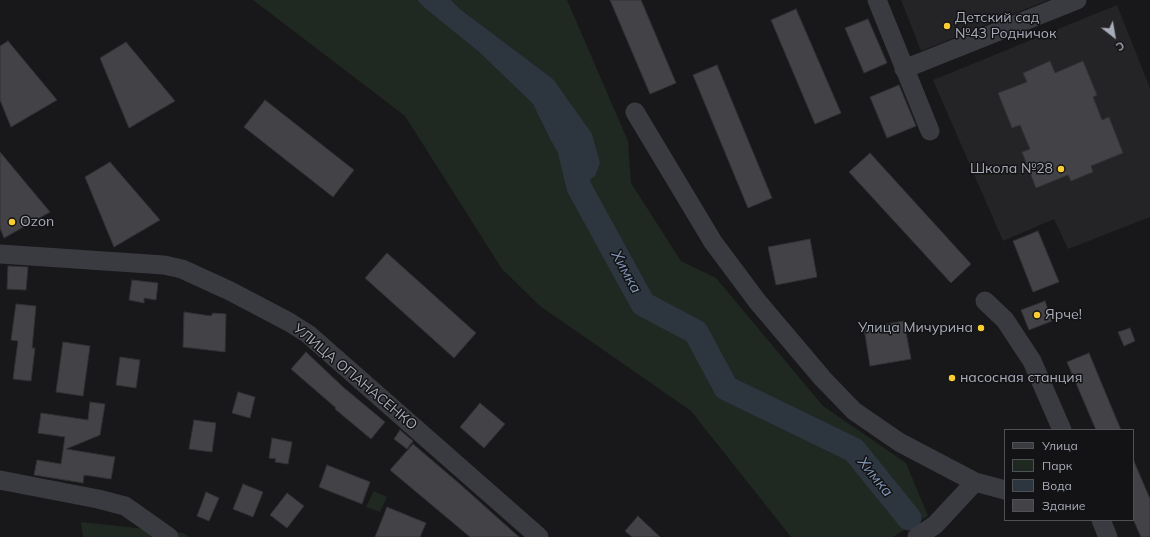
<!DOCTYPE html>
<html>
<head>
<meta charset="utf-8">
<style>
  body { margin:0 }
  #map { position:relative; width:1150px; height:537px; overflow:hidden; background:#18181a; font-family:Mulish,sans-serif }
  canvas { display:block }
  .legend { position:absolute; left:1004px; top:429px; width:130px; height:92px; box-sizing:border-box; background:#131315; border:1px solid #4f5157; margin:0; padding:5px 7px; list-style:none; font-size:12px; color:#a9adba }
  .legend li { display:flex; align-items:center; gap:8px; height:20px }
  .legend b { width:20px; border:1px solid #4f5157 }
  .north { position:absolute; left:1094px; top:16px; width:40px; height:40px; -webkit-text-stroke:3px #131315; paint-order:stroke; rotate:149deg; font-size:11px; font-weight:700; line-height:16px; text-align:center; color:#a9adba }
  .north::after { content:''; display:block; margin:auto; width:14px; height:18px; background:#a9adba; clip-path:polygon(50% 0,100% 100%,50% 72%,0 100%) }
</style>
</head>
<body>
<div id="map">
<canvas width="1150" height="537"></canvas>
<ul class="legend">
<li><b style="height:5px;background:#3a3b41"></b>Улица</li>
<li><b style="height:11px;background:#1f2821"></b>Парк</li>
<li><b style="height:11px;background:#2d353e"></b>Вода</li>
<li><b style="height:11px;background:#424247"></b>Здание</li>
</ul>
<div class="north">С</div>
</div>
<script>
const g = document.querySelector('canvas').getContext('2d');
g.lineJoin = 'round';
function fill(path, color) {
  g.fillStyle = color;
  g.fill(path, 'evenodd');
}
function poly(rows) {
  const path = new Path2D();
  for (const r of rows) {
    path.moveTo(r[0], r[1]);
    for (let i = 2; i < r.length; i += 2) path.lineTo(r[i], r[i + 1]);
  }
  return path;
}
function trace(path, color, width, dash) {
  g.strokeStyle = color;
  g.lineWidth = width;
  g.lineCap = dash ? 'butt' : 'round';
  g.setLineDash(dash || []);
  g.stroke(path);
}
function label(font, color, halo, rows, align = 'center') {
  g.font = font + ' Mulish,sans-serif';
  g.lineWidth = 3;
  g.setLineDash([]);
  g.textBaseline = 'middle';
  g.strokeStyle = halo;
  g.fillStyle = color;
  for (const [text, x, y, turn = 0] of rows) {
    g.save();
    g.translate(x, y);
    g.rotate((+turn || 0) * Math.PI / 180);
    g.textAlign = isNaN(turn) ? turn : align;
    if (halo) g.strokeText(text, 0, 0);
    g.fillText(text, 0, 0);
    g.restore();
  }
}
fill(poly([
  [901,0,1048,0,921,51],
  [1117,5,1150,88,1150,217,1068,249,1054,219,1003,241,933,80]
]), '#242427');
fill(poly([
  [253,0,417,0,426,8,479,52,533,104,550,139,572,178,579,187,553,79,460,9,451,0,567,0,628,141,631,183,681,261,716,278,823,406,906,463,928,516,893,537,791,537,691,411,540,306,502,269,405,116],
  [374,491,387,497,380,512,366,507],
  [81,522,183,533,190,537,83,537]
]), '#1f2821');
fill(poly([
  [417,0,451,0,460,9,553,79,592,134,600,163,595,176,579,187,572,178,550,139,533,104,479,52,425,8]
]), '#2d353e');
trace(poly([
  [571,154,579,187,643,304,696,332,726,388,854,450,909,518]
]), '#2d353e', 25);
const building = poly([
  [610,0,641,0,676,83,650,94,610,0],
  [796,9,841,113,815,124,771,20,796,9],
  [868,19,887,63,864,73,845,28,868,19],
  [8,41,57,100,11,127,0,100,0,46,8,41],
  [126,42,175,101,129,128,100,58,126,42],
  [1050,61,1055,73,1083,61,1097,95,1093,97,1102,120,1109,117,1123,153,1091,166,1093,172,1071,181,1068,175,1036,188,1022,152,1030,149,1020,125,1012,128,998,93,1027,82,1023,73,1050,61],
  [717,65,772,198,748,208,693,75,717,65],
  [899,85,916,126,887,138,870,97,899,85],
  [265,100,354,170,333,197,244,127,265,100],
  [0,152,50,212,4,238,0,228,0,152],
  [870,153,971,264,951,283,849,172,870,153],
  [110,162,160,220,114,247,85,177,110,162],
  [1038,231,1059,282,1033,292,1013,241,1038,231],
  [810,239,817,277,776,285,768,247,810,239],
  [387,253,476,333,454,358,365,278,387,253],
  [8,266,28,267,26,290,7,289,8,266],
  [132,280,158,283,156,300,144,298,144,303,129,300,132,280],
  [1045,301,1052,321,1029,330,1021,310,1045,301],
  [16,304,36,306,32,348,35,348,31,381,13,379,18,341,11,340,16,304],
  [184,312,211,316,213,313,226,314,225,352,183,347,184,312],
  [904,321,911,359,870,366,864,328,904,321],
  [1130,328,1135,341,1124,346,1118,332,1130,328],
  [63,342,90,346,83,396,56,392,63,342],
  [306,352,343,387,385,422,371,439,335,409,336,408,291,369,306,352],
  [1089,353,1113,411,1121,430,1096,430,1067,362,1089,353],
  [120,357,140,360,136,388,116,385,120,357],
  [238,392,255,397,250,418,232,413,238,392],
  [90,402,105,404,100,435,66,449,115,457,111,479,84,475,83,483,34,475,37,460,61,464,65,437,38,433,41,413,88,420,90,402],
  [480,403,505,424,484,448,460,427,480,403],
  [194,420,216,423,212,452,189,449,194,420],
  [400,430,413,441,407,449,394,439,400,430],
  [272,438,292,442,288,464,275,462,276,459,269,458,272,438],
  [413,444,461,485,519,537,470,537,390,470,413,444],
  [1133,459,1150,499,1150,537,1141,537,1133,519,1133,459],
  [327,465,370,482,362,504,319,487,327,465],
  [243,484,263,492,253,517,233,509,243,484],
  [206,492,219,498,209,521,197,516,206,492],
  [287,493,304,506,287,528,270,515,287,493],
  [387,507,426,523,420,537,375,537,387,507],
  [638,516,660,537,632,537,625,531,638,516]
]);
fill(building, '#424247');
trace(building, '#323236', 1);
trace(poly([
  [877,0,930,131],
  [904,69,1077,0],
  [635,112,713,242,757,301,823,379,854,411,899,442,975,482,1005,490],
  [0,254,164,265,182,269,230,291,289,322,308,334,539,537],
  [985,301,1005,320,1032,361,1062,430],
  [0,480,98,499,125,506,169,537],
  [1101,520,1108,537],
  [917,537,935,525,975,482]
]), '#3a3b41', 19);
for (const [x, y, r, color] of [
  [947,26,4,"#f7cd32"],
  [1061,169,4,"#f7cd32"],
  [12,222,4,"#f7cd32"],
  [1037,315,4,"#f7cd32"],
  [981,328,4,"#f7cd32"],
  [952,378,4,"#f7cd32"]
]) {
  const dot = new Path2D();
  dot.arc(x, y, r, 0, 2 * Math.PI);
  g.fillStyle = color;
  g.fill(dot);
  trace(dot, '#131315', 1.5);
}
label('14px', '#a9adba', '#131315', [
  ["Детский сад",955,18],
  ["№43 Родничок",955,34],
  ["Школа №28",1053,169,"right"],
  ["Ozon",20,222],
  ["Ярче!",1045,315],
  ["Улица Мичурина",973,328,"right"],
  ["насосная станция",960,378]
], 'left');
label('14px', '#a9adba', '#131315', [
  ["УЛИЦА ОПАНАСЕНКО",355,377,40]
]);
label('italic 15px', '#8096b6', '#131315', [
  ["Химка",626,272,61],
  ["Химка",875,477,51]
]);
</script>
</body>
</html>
